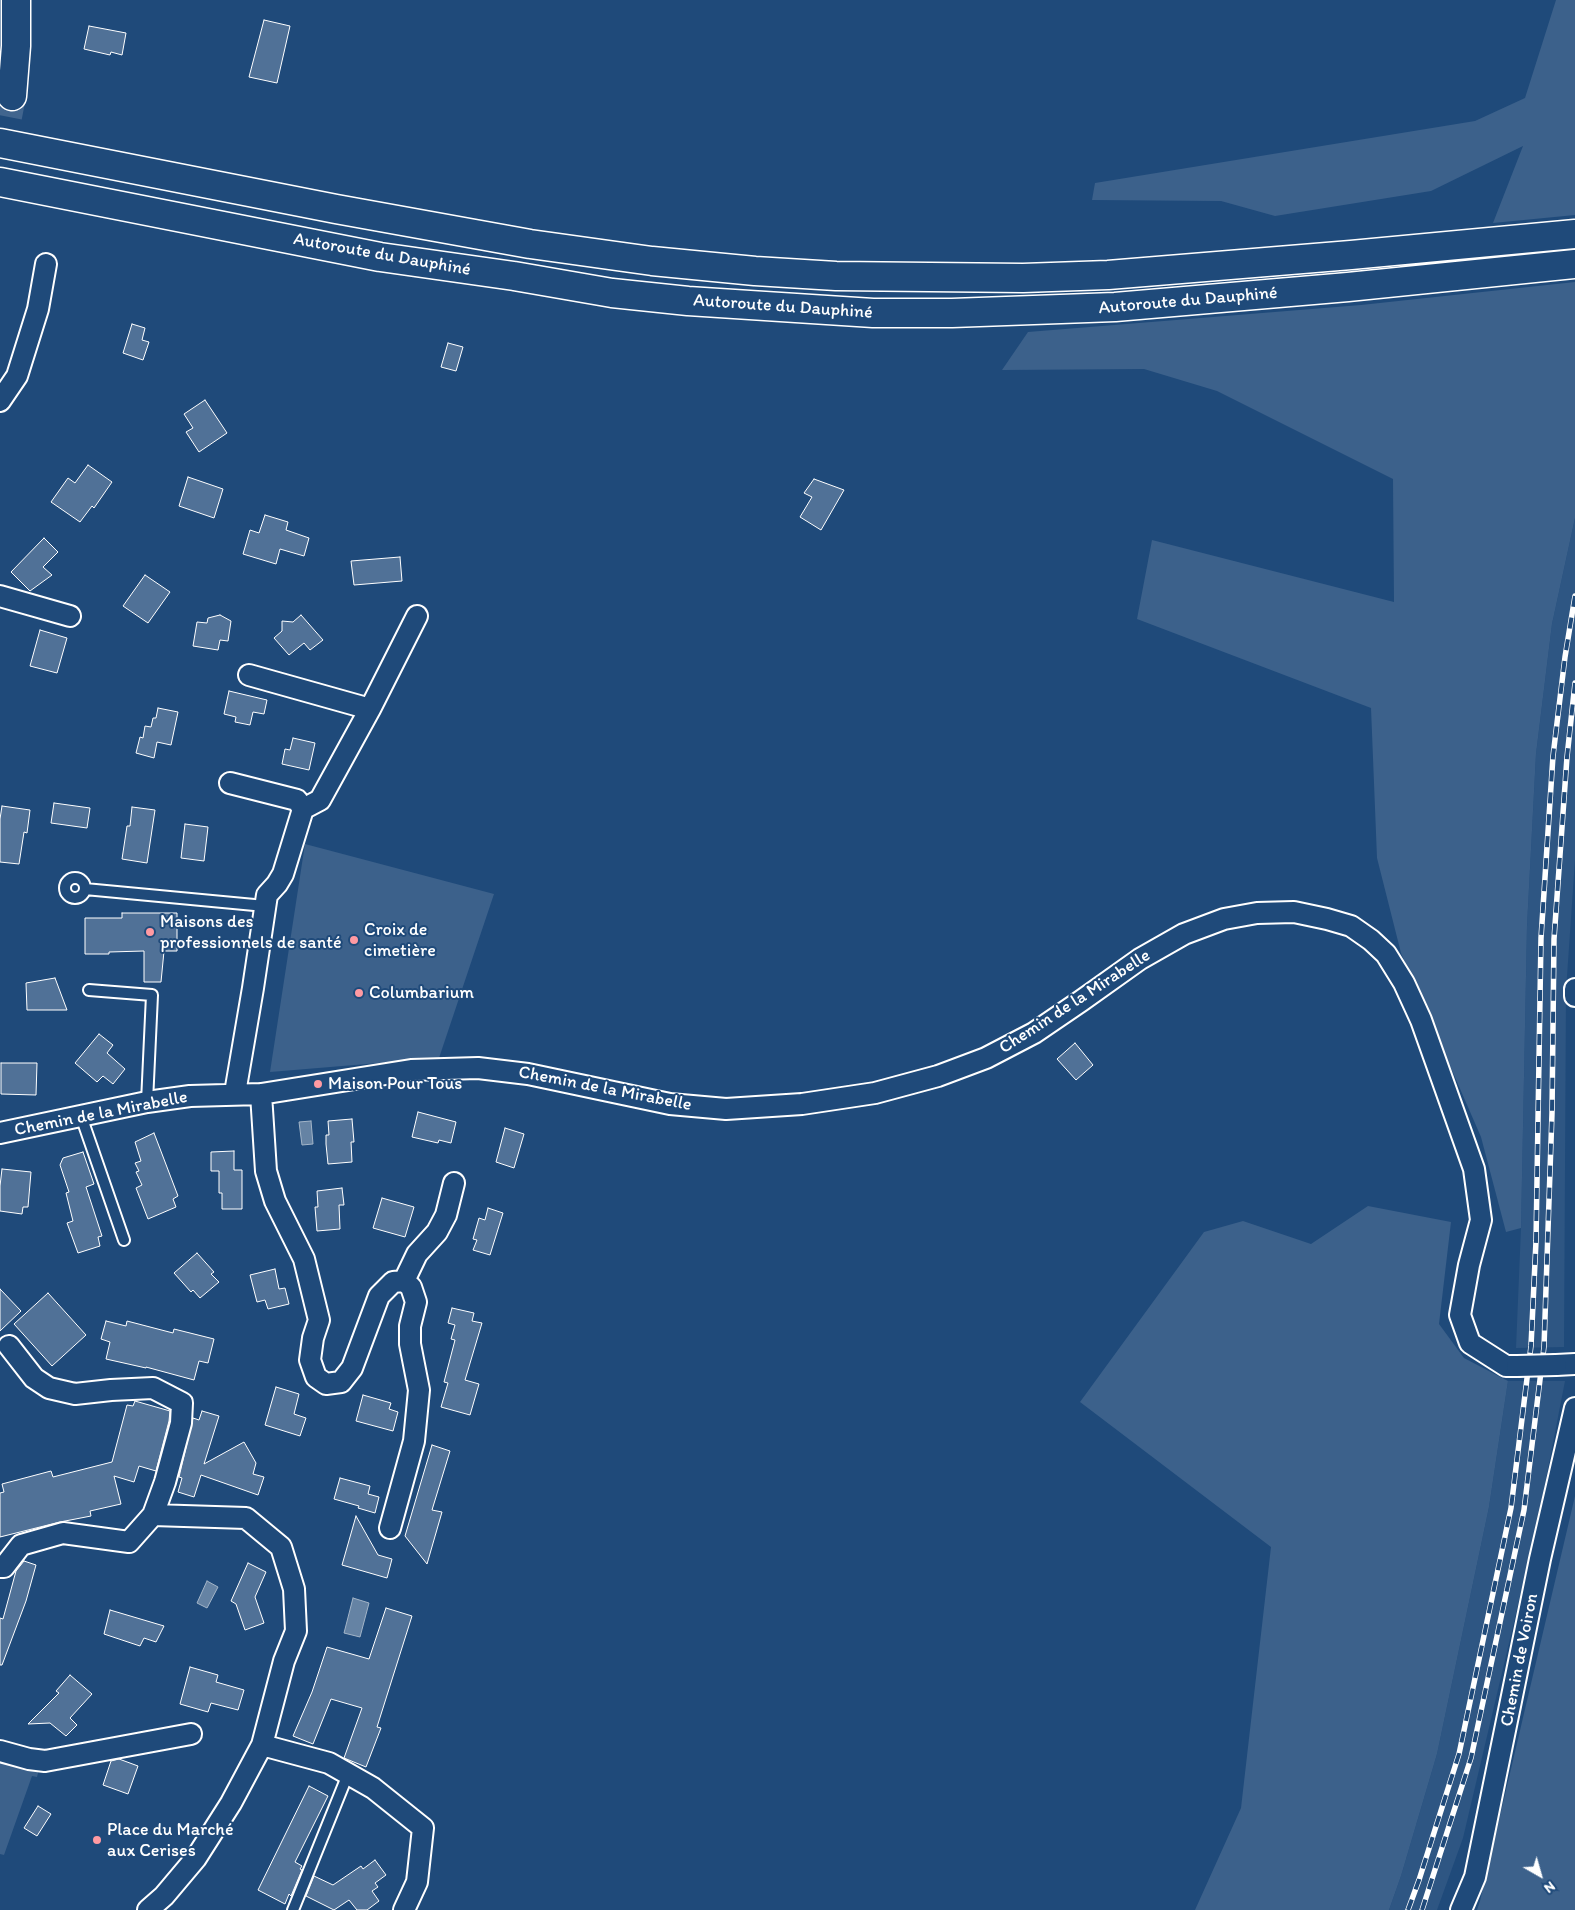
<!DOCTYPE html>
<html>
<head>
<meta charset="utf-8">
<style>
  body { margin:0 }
  #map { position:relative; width:1575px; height:1910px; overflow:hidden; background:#1f4a7a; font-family:Itim,sans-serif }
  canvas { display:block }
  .north { position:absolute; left:1515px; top:1850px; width:50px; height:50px; -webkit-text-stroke:4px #1f4a7a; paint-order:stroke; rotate:142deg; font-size:14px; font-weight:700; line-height:20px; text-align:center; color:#fff }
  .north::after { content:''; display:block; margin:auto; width:18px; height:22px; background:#fff; clip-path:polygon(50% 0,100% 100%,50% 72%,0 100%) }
</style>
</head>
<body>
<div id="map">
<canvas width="1575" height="1910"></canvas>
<div class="north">N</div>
</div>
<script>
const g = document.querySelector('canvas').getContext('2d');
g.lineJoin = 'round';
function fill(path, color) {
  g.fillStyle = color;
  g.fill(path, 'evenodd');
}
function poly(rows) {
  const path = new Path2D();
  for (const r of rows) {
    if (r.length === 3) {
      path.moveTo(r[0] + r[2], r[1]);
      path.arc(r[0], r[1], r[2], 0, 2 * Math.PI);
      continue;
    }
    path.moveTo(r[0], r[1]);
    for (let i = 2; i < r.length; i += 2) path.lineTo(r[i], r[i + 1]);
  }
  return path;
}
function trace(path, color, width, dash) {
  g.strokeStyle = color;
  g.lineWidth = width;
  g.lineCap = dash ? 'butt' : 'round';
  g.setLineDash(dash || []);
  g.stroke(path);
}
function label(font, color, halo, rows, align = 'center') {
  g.font = font + ' Itim,sans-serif';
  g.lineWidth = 4;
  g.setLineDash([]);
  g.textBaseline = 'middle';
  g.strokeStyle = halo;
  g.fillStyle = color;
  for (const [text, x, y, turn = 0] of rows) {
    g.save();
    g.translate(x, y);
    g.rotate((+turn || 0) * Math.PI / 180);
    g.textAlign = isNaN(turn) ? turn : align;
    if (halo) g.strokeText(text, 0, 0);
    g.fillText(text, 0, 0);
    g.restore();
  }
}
fill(poly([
  [1575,518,1575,860,1566,991,1564,1347,1516,1348,1521,1228,1527,926,1536,754,1552,624],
  [1508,1381,1565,1381,1538,1520,1463,1838,1437,1910,1389,1910,1401,1876,1437,1754,1489,1507]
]), '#2e5683');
fill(poly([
  [1556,0,1575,0,1575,215,1493,223,1523,146,1431,191,1275,216,1221,201,1092,200,1095,183,1475,121,1525,98],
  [1575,282,1575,518,1552,624,1536,754,1527,926,1521,1228,1506,1232,1481,1137,1401,953,1377,858,1371,708,1137,619,1152,540,1394,602,1393,479,1217,391,1144,369,1002,370,1028,332,1361,305],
  [305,844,494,894,439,1058,270,1072],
  [1368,1206,1451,1222,1439,1324,1464,1358,1508,1381,1489,1507,1437,1754,1401,1876,1389,1910,1195,1910,1241,1808,1271,1547,1080,1402,1204,1232,1243,1221,1311,1244],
  [1575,1496,1575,1910,1477,1910,1480,1901],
  [0,1758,39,1769,37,1777,32,1776,4,1855,0,1854]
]), '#3c618b');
const water = poly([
  [311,1121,313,1144,302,1145,299,1122,311,1121],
  [207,1581,218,1587,207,1608,197,1603,207,1581],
  [353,1598,369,1603,360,1637,344,1633,353,1598]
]);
fill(water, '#6583a4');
trace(water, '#a3b5c8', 1);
const building = poly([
  [264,20,290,26,277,83,249,77,264,20],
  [89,26,126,33,122,55,111,52,110,55,84,49,89,26],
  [132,324,145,328,142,340,149,342,143,360,123,353,132,324],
  [448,343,463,347,456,371,441,367,448,343],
  [205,400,227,433,199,452,186,432,193,428,184,414,205,400],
  [88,465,112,482,94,508,92,506,80,522,51,502,68,478,75,483,88,465],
  [188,477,223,489,214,518,179,506,188,477],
  [814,479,844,490,821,530,800,517,812,497,804,493,814,479],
  [265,515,288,522,286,530,309,538,304,556,280,549,276,564,243,554,250,530,259,533,265,515],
  [44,538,58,552,43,567,52,575,30,591,11,572,44,538],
  [400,557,402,581,354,585,351,561,400,557],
  [145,575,170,592,148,623,123,606,145,575],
  [220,615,231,621,228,641,220,640,218,650,193,646,197,622,207,623,208,618,220,615],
  [301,615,323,640,310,650,304,643,289,655,274,638,282,631,282,621,293,622,301,615],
  [40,630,67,638,57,673,30,666,40,630],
  [229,691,267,700,264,714,253,712,250,725,235,722,236,717,224,714,229,691],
  [158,708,178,712,171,745,157,742,154,758,136,753,140,737,143,738,145,726,151,727,153,718,156,718,158,708],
  [293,738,315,743,309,770,282,764,285,749,290,750,293,738],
  [54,803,90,808,87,828,51,823,54,803],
  [2,806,30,810,27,833,24,832,19,864,0,862,0,819,2,806],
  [132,807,155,810,147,863,122,859,127,826,130,826,132,807],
  [185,824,208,827,204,861,181,858,185,824],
  [122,913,177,913,177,951,164,951,161,982,144,982,144,951,109,952,109,954,85,954,85,918,122,918,122,913],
  [55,978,67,1010,27,1010,26,983,55,978],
  [99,1034,113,1045,107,1053,125,1069,113,1084,103,1076,97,1082,75,1063,99,1034],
  [1075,1043,1093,1065,1076,1080,1057,1059,1075,1043],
  [1,1063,37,1063,36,1095,1,1094,1,1063],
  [418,1112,456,1122,451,1143,439,1140,438,1143,412,1137,418,1112],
  [352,1119,354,1142,351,1142,352,1162,328,1164,326,1144,326,1135,329,1135,328,1121,352,1119],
  [505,1128,524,1134,514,1168,496,1162,505,1128],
  [154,1133,178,1196,173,1199,176,1207,148,1219,136,1188,142,1185,136,1172,139,1171,135,1163,141,1161,135,1142,154,1133],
  [234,1151,234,1170,242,1170,242,1209,222,1209,222,1193,219,1193,219,1171,211,1171,211,1152,234,1151],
  [83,1152,94,1184,86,1187,102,1236,98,1237,100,1246,78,1253,67,1223,73,1221,66,1193,69,1192,60,1165,63,1158,83,1152],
  [2,1169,31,1172,28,1207,23,1207,22,1214,0,1211,0,1186,2,1169],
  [342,1188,344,1205,339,1205,340,1229,317,1231,315,1207,318,1207,317,1191,342,1188],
  [382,1198,414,1207,405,1237,373,1228,382,1198],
  [488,1208,503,1213,490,1255,473,1250,477,1240,473,1239,479,1218,485,1220,488,1208],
  [197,1253,214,1272,211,1274,219,1282,200,1298,193,1290,191,1292,174,1273,197,1253],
  [275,1269,279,1289,285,1288,289,1304,268,1309,265,1300,257,1302,250,1275,275,1269],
  [0,1289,21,1311,0,1331,0,1289],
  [48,1293,86,1335,52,1366,14,1324,48,1293],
  [452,1308,474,1313,472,1321,482,1323,465,1380,479,1384,470,1415,441,1407,448,1383,444,1382,455,1340,451,1339,455,1325,448,1323,452,1308],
  [106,1321,126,1326,127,1321,173,1333,174,1329,214,1339,208,1363,199,1361,194,1380,146,1367,146,1368,106,1359,110,1342,101,1339,106,1321],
  [276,1387,299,1394,294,1414,306,1418,300,1436,265,1425,276,1387],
  [363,1395,391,1403,389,1409,398,1412,393,1431,356,1421,363,1395],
  [135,1401,170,1411,169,1421,156,1471,139,1466,134,1482,114,1476,121,1504,90,1511,91,1516,60,1522,0,1537,0,1493,4,1492,2,1484,51,1471,53,1477,112,1462,127,1405,133,1406,135,1401],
  [202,1411,219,1416,204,1464,244,1442,256,1463,253,1474,264,1477,258,1495,201,1475,194,1497,178,1492,182,1478,179,1477,193,1418,199,1420,202,1411],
  [432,1445,450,1451,432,1510,442,1512,427,1564,405,1536,432,1445],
  [340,1478,370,1486,368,1494,379,1497,375,1513,358,1508,359,1506,334,1499,340,1478],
  [356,1516,378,1555,392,1559,387,1578,342,1565,356,1516],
  [24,1561,36,1565,26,1601,2,1665,0,1665,0,1618,3,1619,16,1571,24,1561],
  [248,1563,266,1572,255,1597,264,1623,245,1630,236,1604,231,1601,248,1563],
  [386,1608,412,1616,377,1727,381,1728,366,1767,344,1758,362,1708,331,1699,313,1744,293,1736,312,1692,327,1647,369,1659,386,1608],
  [110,1610,164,1626,156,1642,144,1638,140,1646,104,1634,110,1610],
  [190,1667,218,1675,216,1682,244,1690,238,1710,211,1703,208,1712,180,1704,190,1667],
  [70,1675,92,1694,70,1718,77,1725,66,1736,50,1723,28,1724,59,1693,56,1691,70,1675],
  [119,1759,138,1766,128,1794,103,1785,111,1761,119,1759],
  [309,1786,328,1796,295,1862,302,1866,300,1869,302,1870,291,1896,289,1894,285,1904,258,1890,309,1786],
  [38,1806,51,1814,37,1836,24,1828,38,1806],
  [375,1860,386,1875,375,1883,378,1887,372,1891,379,1901,367,1910,357,1910,349,1900,334,1910,306,1896,314,1876,333,1885,361,1866,363,1869,375,1860]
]);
fill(building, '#507197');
trace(building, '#fff', 1);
trace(poly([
  [0,158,12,96]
]), '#41658e', 28, [28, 14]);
const lane = poly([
  [75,888,10],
  [85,889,265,906],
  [89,990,152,995,147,1102],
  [81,1116,124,1240],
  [293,1910,348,1774]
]);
const street = poly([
  [0,401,17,376,38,309,46,264],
  [0,596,70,616],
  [249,675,370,709],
  [230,783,297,800,303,809],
  [1575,989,1575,996],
  [235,1093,253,988,267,895,277,884,283,874,303,809,320,800,370,709,417,616],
  [261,1094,266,1171,275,1201,304,1259,319,1320,313,1338,310,1360,316,1377,326,1384,341,1382,352,1368,379,1296,393,1282,404,1281,411,1287,416,1302,410,1326,410,1344,419,1390,414,1441,390,1528],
  [0,1133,147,1102,190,1096,261,1094,411,1070,478,1068,528,1074,670,1104,726,1109,802,1104,875,1093,938,1076,986,1058,1034,1033,1081,1001,1140,959,1184,934,1224,919,1257,913,1294,912,1327,919,1351,926,1371,940,1386,954,1404,983,1421,1020,1474,1169,1481,1220,1469,1265,1460,1315,1470,1343,1506,1366,1517,1366],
  [404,1281,417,1254,437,1232,446,1215,454,1183],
  [9,1346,34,1378,49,1388,75,1394,111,1390,153,1388,182,1403,181,1423,165,1482,153,1515,246,1518,281,1547,294,1589,296,1631,284,1661,262,1745,231,1803,196,1858,164,1896,148,1910],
  [1556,1365,1575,1364],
  [0,1567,4,1567,21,1545,63,1533,129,1542,153,1515],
  [262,1745,329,1763,373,1788,423,1828,417,1882,404,1910],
  [0,1751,29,1759,45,1761,191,1734],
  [1461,1910,1475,1877,1540,1559,1575,1408]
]);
const secondary = poly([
  [12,96,16,46,16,0]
]);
const highway = poly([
  [0,143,336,209,530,244,652,261,755,271,836,276,1023,278,1108,275,1351,255,1575,234],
  [0,182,380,257,514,276,612,293,688,301,873,313,952,313,1115,307,1348,287,1575,264]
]);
trace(lane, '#fff', 14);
trace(street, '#fff', 24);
trace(secondary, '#fff', 31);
trace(highway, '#fff', 31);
trace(lane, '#1f4a7a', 10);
trace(street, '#1f4a7a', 20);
trace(secondary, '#1f4a7a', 28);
trace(highway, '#1f4a7a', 28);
const rail = poly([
  [1408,1910,1419,1880,1459,1754,1511,1508,1531,1346,1536,1241,1541,938,1553,756,1565,657,1575,596],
  [1422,1910,1471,1758,1524,1510,1544,1347,1552,1113,1554,939,1567,757,1575,683]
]);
trace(rail, '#fff', 5.5);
trace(rail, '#1f4a7a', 4, [11]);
const streetBridge = poly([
  [1517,1366,1556,1365]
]);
trace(streetBridge, '#fff', 24, []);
trace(streetBridge, '#1f4a7a', 20);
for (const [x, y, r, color] of [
  [150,932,5,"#ff9aa2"],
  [354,940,5,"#ff9aa2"],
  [359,993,5,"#ff9aa2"],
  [318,1084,5,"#ff9aa2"],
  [97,1840,5,"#ff9aa2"]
]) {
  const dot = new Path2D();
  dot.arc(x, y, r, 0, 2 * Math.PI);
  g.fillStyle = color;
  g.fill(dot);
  trace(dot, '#1f4a7a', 2);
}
label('18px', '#fff', '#1f4a7a', [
  ["Autoroute du Dauphiné",382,255,10],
  ["Autoroute du Dauphiné",1188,301,-5],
  ["Autoroute du Dauphiné",783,307,4],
  ["Chemin de la Mirabelle",1075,1002,-33],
  ["Chemin de la Mirabelle",605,1089,11],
  ["Chemin de la Mirabelle",101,1114,-11],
  ["Chemin de Voiron",1520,1660,-79]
]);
label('18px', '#fff', '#1f4a7a', [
  ["Maisons des",160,922],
  ["professionnels de santé",160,943],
  ["Croix de",364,930],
  ["cimetière",364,951],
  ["Columbarium",369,993],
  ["Maison Pour Tous",328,1084],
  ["Place du Marché",107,1830],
  ["aux Cerises",107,1851]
], 'left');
</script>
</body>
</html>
